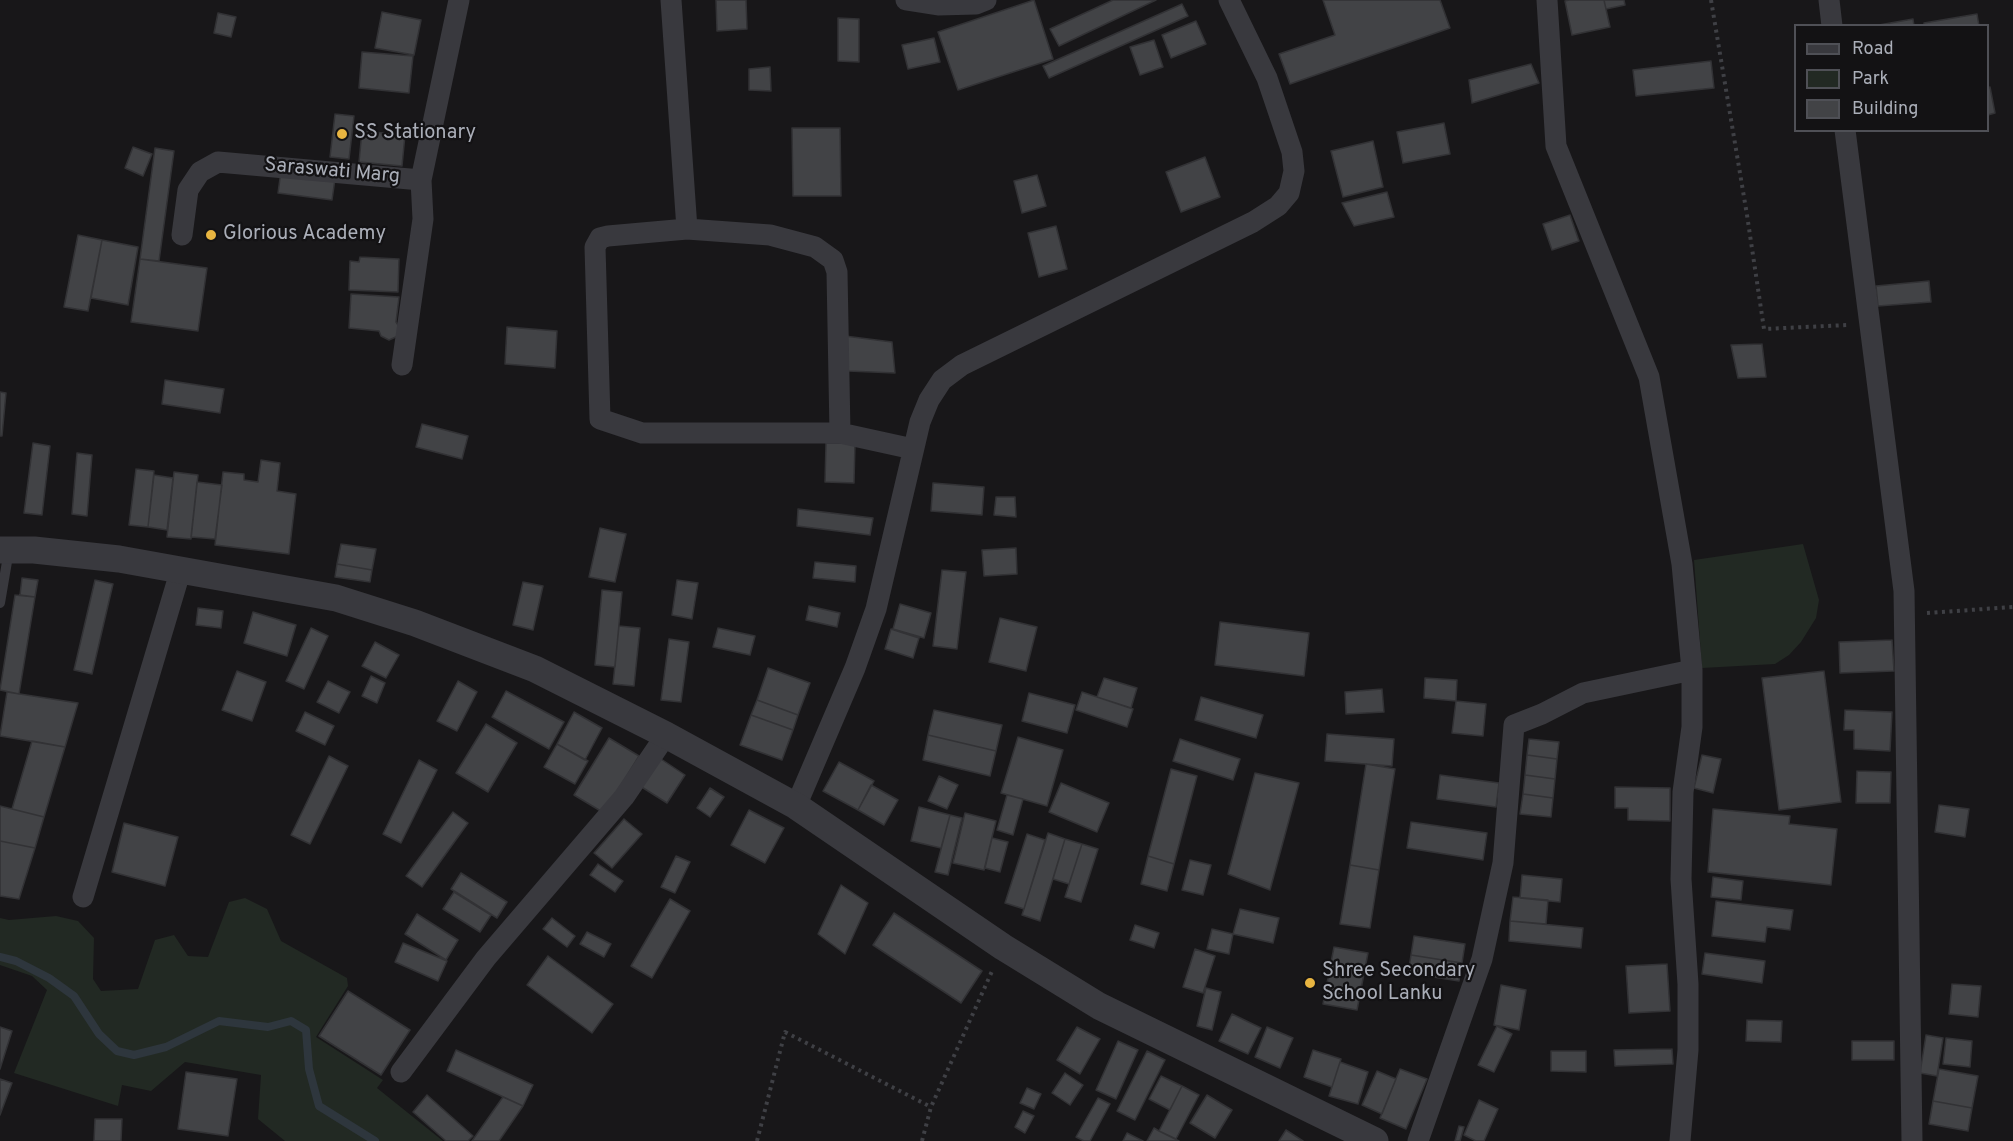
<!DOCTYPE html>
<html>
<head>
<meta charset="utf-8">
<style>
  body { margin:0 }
  #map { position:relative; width:2013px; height:1141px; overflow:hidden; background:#181719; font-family:Overpass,sans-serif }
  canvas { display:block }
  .legend { position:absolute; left:1794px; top:24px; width:195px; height:108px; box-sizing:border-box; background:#131214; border:2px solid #4f5056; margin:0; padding:8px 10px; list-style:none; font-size:18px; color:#aaaeb8 }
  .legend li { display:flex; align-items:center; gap:12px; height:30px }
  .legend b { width:30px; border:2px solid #4f5056 }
</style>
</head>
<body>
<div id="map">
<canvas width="2013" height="1141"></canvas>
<ul class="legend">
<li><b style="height:8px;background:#39393e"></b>Road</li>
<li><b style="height:16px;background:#222923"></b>Park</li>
<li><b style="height:16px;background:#424346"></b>Building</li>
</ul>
</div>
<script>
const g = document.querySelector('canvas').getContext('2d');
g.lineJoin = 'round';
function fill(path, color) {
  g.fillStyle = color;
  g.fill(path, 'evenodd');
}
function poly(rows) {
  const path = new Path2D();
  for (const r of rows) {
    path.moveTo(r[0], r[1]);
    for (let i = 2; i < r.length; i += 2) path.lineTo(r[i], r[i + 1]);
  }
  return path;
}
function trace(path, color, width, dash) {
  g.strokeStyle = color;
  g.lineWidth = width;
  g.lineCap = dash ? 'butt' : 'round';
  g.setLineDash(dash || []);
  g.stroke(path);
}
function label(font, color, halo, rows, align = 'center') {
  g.font = font + ' Overpass,sans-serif';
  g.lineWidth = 4.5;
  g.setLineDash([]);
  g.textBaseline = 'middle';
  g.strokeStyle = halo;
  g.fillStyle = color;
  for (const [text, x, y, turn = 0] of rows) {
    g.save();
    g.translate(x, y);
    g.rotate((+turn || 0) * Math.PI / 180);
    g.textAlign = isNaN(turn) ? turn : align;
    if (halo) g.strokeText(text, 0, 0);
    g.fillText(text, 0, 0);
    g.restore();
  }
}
fill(poly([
  [1803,544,1819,600,1816,618,1801,642,1789,655,1775,664,1702,668,1694,560],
  [245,898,267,909,281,941,347,978,348,986,316,1037,383,1080,377,1088,443,1141,285,1141,258,1119,261,1075,185,1062,151,1091,122,1085,118,1106,14,1073,47,990,32,976,0,965,0,918,9,920,56,916,78,921,94,938,93,979,101,991,138,989,155,940,174,935,188,956,208,957,229,902]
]), '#222923');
trace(poly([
  [0,957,16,961,49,978,74,996,99,1034,117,1051,134,1055,166,1047,219,1021,268,1027,291,1021,306,1030,309,1069,319,1106,375,1141]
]), '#2e363d', 8);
const building = poly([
  [716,0,746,0,747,29,717,31,716,0],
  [1034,0,1053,59,958,90,938,32,1034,0],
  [1113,0,1156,0,1059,46,1050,29,1113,0],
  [1323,0,1440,0,1450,28,1290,84,1279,54,1335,35,1323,0],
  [1569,0,1604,0,1610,27,1572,35,1565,1,1569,0],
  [1604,0,1624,0,1625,5,1606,9,1604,0],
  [1182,4,1188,16,1049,78,1043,66,1182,4],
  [382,12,421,20,414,55,375,48,382,12],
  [218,13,236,17,231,37,214,33,218,13],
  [1977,14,1979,26,1924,26,1924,23,1977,14],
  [838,18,859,19,859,62,838,61,838,18],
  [1913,19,1914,26,1879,26,1879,25,1913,19],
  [1196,21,1206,44,1171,58,1162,35,1196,21],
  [934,38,940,62,908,69,902,45,934,38],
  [1154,40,1163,67,1140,75,1130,47,1154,40],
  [362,52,413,56,409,93,359,88,362,52],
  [1711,61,1714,88,1636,96,1633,70,1711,61],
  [1531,64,1539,83,1472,103,1469,80,1531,64],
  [770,67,771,91,749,90,749,69,770,67],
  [1990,87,1995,113,1988,115,1988,88,1990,87],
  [335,114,354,116,349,159,330,157,335,114],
  [1444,123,1450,154,1403,163,1397,132,1444,123],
  [792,128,840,128,841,196,793,196,792,128],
  [362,131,405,135,402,166,359,162,362,131],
  [1373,141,1383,187,1343,197,1331,151,1373,141],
  [133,147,152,154,143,176,125,168,133,147],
  [155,148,174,151,159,261,140,259,155,148],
  [1205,157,1220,197,1181,212,1166,172,1205,157],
  [281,171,335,179,332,200,278,193,281,171],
  [1037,175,1046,206,1022,213,1014,181,1037,175],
  [1387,192,1394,217,1354,226,1342,203,1387,192],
  [1570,215,1579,241,1552,250,1543,224,1570,215],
  [1056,226,1067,269,1039,277,1028,233,1056,226],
  [78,235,102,240,88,311,64,307,78,235],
  [102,240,138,247,128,305,91,298,102,240],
  [360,257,399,259,398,292,349,290,350,261,359,262,360,257],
  [140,259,207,268,198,331,131,322,140,259],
  [1929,281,1931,302,1878,306,1876,286,1929,281],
  [351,294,399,297,396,322,400,328,398,336,389,340,381,336,379,331,349,328,351,294],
  [507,327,557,331,555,368,505,364,507,327],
  [845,336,892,342,895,373,848,371,845,336],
  [1762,344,1766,377,1738,378,1731,345,1762,344],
  [165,380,224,389,220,413,162,404,165,380],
  [0,392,6,393,2,436,0,436,0,392],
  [422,424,468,436,462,459,416,447,422,424],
  [33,443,50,446,42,515,24,513,33,443],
  [826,443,855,443,854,483,825,482,826,443],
  [77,453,92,455,87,516,72,514,77,453],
  [261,460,280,463,277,491,296,494,289,554,215,545,223,472,244,474,244,480,258,482,261,460],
  [136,469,154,471,148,527,129,525,136,469],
  [174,472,198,475,191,539,167,537,174,472],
  [154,475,173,478,167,530,148,527,154,475],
  [197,482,222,485,215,539,191,537,197,482],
  [933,483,984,487,982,515,931,511,933,483],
  [996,497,1015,497,1016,517,994,515,996,497],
  [798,509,873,518,870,535,797,526,798,509],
  [600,528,626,534,615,582,589,577,600,528],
  [341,544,376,549,372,570,337,564,341,544],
  [1016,548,1017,574,984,576,982,550,1016,548],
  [815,562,856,566,855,582,813,578,815,562],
  [337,564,372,570,370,582,335,577,337,564],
  [942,570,966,572,957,649,933,646,942,570],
  [22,578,38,580,35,597,20,595,22,578],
  [95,580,113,584,92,674,74,670,95,580],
  [677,580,698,583,692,619,672,615,677,580],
  [523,582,543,586,533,630,513,625,523,582],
  [602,590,622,592,615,667,595,665,602,590],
  [15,595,35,597,19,694,0,690,15,595],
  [900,604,931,613,924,638,893,629,900,604],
  [809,606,840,613,837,627,806,620,809,606],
  [198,608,223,611,221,628,196,625,198,608],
  [253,612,296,625,287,656,244,643,253,612],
  [1000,618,1037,627,1026,671,989,662,1000,618],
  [1220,622,1309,633,1304,676,1215,665,1220,622],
  [619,626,640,628,634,686,613,684,619,626],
  [311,628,328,636,304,689,286,681,311,628],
  [718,628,755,636,750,655,713,647,718,628],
  [891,629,919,638,913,658,885,649,891,629],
  [669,639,689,642,681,702,661,700,669,639],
  [1892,640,1894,671,1840,673,1839,642,1892,640],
  [375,642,399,655,386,678,362,666,375,642],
  [768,668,810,683,798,715,757,700,768,668],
  [237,671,266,682,252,721,222,710,237,671],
  [1824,671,1841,802,1779,810,1762,678,1824,671],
  [371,676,385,683,377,703,362,696,371,676],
  [1104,678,1137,688,1131,708,1097,697,1104,678],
  [1425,678,1457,680,1456,701,1424,698,1425,678],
  [328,681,350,692,339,713,317,702,328,681],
  [458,681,477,692,457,731,437,721,458,681],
  [1382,689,1384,712,1346,714,1345,692,1382,689],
  [506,691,564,722,549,749,492,717,506,691],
  [7,692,78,703,65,747,0,736,7,692],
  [1082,692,1133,709,1127,727,1076,710,1082,692],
  [1029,693,1075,705,1067,733,1022,721,1029,693],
  [1201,697,1263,715,1256,738,1195,720,1201,697],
  [757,700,798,715,793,730,751,715,757,700],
  [1456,701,1486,704,1483,736,1452,733,1456,701],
  [934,710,1002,725,996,751,928,735,934,710],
  [1845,710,1892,712,1890,751,1854,749,1854,730,1844,730,1845,710],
  [305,712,334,726,325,745,296,731,305,712],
  [574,712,602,728,585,760,557,744,574,712],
  [751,715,793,730,782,760,740,745,751,715],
  [486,724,517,743,488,792,456,773,486,724],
  [1327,734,1394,739,1392,766,1325,761,1327,734],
  [928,735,996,751,990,776,923,760,928,735],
  [1018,737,1063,750,1047,806,1001,793,1018,737],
  [609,738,639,756,604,813,574,795,609,738],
  [1180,739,1240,759,1233,780,1173,761,1180,739],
  [1529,739,1559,742,1557,759,1527,755,1529,739],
  [32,741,65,747,44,817,12,809,32,741],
  [557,744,588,761,575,784,544,767,557,744],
  [1527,755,1557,759,1555,779,1525,775,1527,755],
  [1702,755,1721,759,1713,793,1694,788,1702,755],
  [329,756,348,766,310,844,291,835,329,756],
  [658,757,685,775,667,803,640,786,658,757],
  [419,760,437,770,401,843,383,834,419,760],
  [839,762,874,781,858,810,823,791,839,762],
  [1366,764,1395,769,1379,870,1350,865,1366,764],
  [1171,769,1197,776,1174,864,1148,856,1171,769],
  [1857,771,1891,772,1890,803,1856,803,1857,771],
  [1255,773,1299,783,1270,890,1228,874,1255,773],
  [1440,775,1499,783,1496,807,1437,799,1440,775],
  [1525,775,1555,779,1553,798,1523,794,1525,775],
  [939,776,958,785,947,809,928,801,939,776],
  [1061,783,1109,803,1097,832,1049,812,1061,783],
  [871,785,898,800,884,825,858,810,871,785],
  [1615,787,1670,788,1670,821,1628,820,1628,808,1615,808,1615,787],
  [710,788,724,797,710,817,697,808,710,788],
  [1523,794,1553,798,1551,817,1520,814,1523,794],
  [1007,795,1023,799,1013,835,997,830,1007,795],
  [1939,805,1969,809,1965,837,1935,832,1939,805],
  [0,806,44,817,35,848,0,841,0,806],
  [919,807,950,815,941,848,911,841,919,807],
  [1713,809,1790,816,1789,824,1837,829,1831,885,1708,872,1713,809],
  [749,810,784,828,765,863,731,845,749,810],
  [453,812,468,823,422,887,406,876,453,812],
  [965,813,996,821,984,870,953,863,965,813],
  [950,815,962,818,948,875,935,872,950,815],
  [624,819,642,834,612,868,594,853,624,819],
  [1411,822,1487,833,1483,860,1407,848,1411,822],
  [124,823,178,837,165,886,112,872,124,823],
  [1048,833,1065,839,1040,921,1022,915,1048,833],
  [1027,834,1045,840,1024,909,1005,903,1027,834],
  [992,838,1008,842,1000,872,985,868,992,838],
  [1065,839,1082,844,1069,884,1053,879,1065,839],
  [0,841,35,848,19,899,0,896,0,841],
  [1082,844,1098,849,1081,902,1065,897,1082,844],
  [676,856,690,862,675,893,661,887,676,856],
  [1148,856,1174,864,1167,891,1141,884,1148,856],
  [1190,860,1211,865,1203,895,1182,890,1190,860],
  [598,864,623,881,615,892,590,875,598,864],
  [1350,865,1379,870,1370,928,1340,924,1350,865],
  [461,873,507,902,497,918,451,889,461,873],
  [1522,875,1562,879,1560,902,1520,898,1522,875],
  [1713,877,1743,881,1741,900,1711,897,1713,877],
  [841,885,868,903,845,954,818,934,841,885],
  [454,892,491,915,480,932,443,909,454,892],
  [1513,897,1548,900,1546,924,1510,921,1513,897],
  [670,899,690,911,652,978,631,966,670,899],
  [1716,901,1793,910,1790,930,1767,927,1765,942,1712,936,1716,901],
  [1240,909,1279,918,1273,943,1233,934,1240,909],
  [894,913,982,971,961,1003,873,945,894,913],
  [417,914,458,940,446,960,405,934,417,914],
  [552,918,575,936,567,947,543,929,552,918],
  [1510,921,1583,928,1581,948,1509,941,1510,921],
  [1135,925,1159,933,1154,948,1130,940,1135,925],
  [1212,929,1233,934,1229,954,1207,949,1212,929],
  [587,932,611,944,604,957,580,944,587,932],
  [1414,936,1465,944,1462,963,1411,955,1414,936],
  [403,943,447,961,438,981,395,962,403,943],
  [1334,947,1368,953,1357,1010,1323,1004,1334,947],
  [1195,949,1215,956,1203,993,1183,987,1195,949],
  [1705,953,1765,961,1762,983,1702,974,1705,953],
  [1411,955,1462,963,1459,981,1408,973,1411,955],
  [548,956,613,1004,592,1033,527,985,548,956],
  [1667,964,1670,1011,1629,1013,1626,966,1667,964],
  [1952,984,1981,986,1978,1017,1949,1014,1952,984],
  [1501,985,1526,990,1519,1030,1494,1025,1501,985],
  [1206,988,1221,992,1212,1030,1197,1026,1206,988],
  [348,991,410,1030,381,1075,319,1036,348,991],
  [1232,1014,1261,1028,1248,1054,1219,1041,1232,1014],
  [1747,1020,1782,1021,1781,1042,1746,1041,1747,1020],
  [1497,1026,1512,1034,1494,1072,1478,1065,1497,1026],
  [0,1027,12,1031,0,1069,0,1027],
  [1077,1027,1100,1039,1080,1074,1057,1060,1077,1027],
  [1267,1027,1293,1038,1280,1068,1255,1057,1267,1027],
  [1926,1035,1943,1038,1937,1076,1920,1073,1926,1035],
  [1946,1038,1972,1041,1970,1067,1943,1064,1946,1038],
  [1118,1041,1138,1050,1116,1099,1096,1090,1118,1041],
  [1852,1041,1894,1041,1894,1060,1852,1060,1852,1041],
  [1672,1049,1673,1064,1615,1066,1614,1050,1672,1049],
  [456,1050,533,1085,523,1106,447,1071,456,1050],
  [1313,1050,1341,1059,1332,1087,1304,1077,1313,1050],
  [1147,1051,1165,1060,1135,1120,1117,1111,1147,1051],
  [1551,1051,1586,1051,1586,1072,1551,1071,1551,1051],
  [1340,1062,1368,1072,1358,1104,1329,1096,1340,1062],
  [1400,1069,1427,1079,1406,1129,1380,1118,1400,1069],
  [1939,1069,1978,1076,1972,1108,1933,1101,1939,1069],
  [1377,1071,1396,1079,1382,1114,1362,1105,1377,1071],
  [186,1072,237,1079,228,1136,178,1129,186,1072],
  [1065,1073,1083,1085,1070,1105,1052,1093,1065,1073],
  [1161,1076,1182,1086,1170,1110,1149,1099,1161,1076],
  [0,1079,12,1083,0,1115,0,1079],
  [1182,1086,1199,1095,1176,1139,1159,1131,1182,1086],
  [1027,1088,1041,1094,1034,1109,1020,1103,1027,1088],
  [427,1095,473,1136,468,1141,446,1141,413,1112,427,1095],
  [1207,1095,1232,1110,1215,1138,1190,1123,1207,1095],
  [503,1097,523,1106,499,1141,472,1141,503,1097],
  [1098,1098,1110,1104,1090,1141,1084,1141,1076,1137,1098,1098],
  [1479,1100,1498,1109,1484,1141,1476,1141,1464,1135,1479,1100],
  [1933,1101,1972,1108,1968,1131,1929,1124,1933,1101],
  [1023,1111,1034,1116,1025,1133,1015,1127,1023,1111],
  [95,1119,122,1119,121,1141,94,1141,95,1119],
  [1459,1126,1464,1127,1460,1141,1455,1141,1459,1126],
  [1154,1128,1159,1131,1179,1141,1147,1141,1154,1128],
  [1286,1130,1303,1141,1279,1141,1286,1130],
  [1127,1133,1143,1141,1123,1141,1127,1133]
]);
fill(building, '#424346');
trace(building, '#323235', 1.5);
trace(poly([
  [1711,0,1747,215,1764,329,1847,325],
  [1927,613,2013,607],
  [757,1141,785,1032,931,1107],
  [922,1141,931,1107,993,969]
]), '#3f4045', 4, [3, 4.5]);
trace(poly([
  [0,603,9,550]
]), '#39393e', 10);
trace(poly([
  [671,0,687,229,770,235,815,247,833,260,837,272,840,433,913,449],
  [906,0,938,5,976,4,986,0],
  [1547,0,1556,146,1649,377,1682,564,1692,670,1692,727,1683,792,1681,879,1688,984,1688,1050,1680,1141],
  [1829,0,1832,26],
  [1845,130,1904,591,1912,1141],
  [687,229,608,236,600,238,595,247,600,419,642,433,840,433],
  [182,235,188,190,200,172,218,162,421,180,459,0],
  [402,365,423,219,421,180],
  [796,806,855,668,876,609,920,422,929,400,942,380,962,365,1253,222,1278,206,1289,193,1294,171,1292,152,1267,78,1229,0],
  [83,897,181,569],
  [401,1072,486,958,624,797,666,735],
  [1418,1141,1482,959,1503,863,1514,725,1542,714,1583,693,1692,670]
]), '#39393e', 21);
trace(poly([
  [0,550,34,550,119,559,336,598,415,623,535,669,666,735,796,806,1003,947,1099,1006,1375,1141]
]), '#39393e', 27);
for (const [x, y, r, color] of [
  [342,134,6,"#e8b541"],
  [211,235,6,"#e8b541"],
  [1310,983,6,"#e8b541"]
]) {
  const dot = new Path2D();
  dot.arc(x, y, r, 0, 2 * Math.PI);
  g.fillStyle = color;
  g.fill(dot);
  trace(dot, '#131214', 2);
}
label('20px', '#aaaeb8', '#131214', [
  ["SS Stationary",354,134],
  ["Glorious Academy",223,235],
  ["Shree Secondary",1322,972],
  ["School Lanku",1322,995]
], 'left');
label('20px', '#aaaeb8', '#131214', [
  ["Saraswati Marg",332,172,5]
]);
</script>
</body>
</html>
